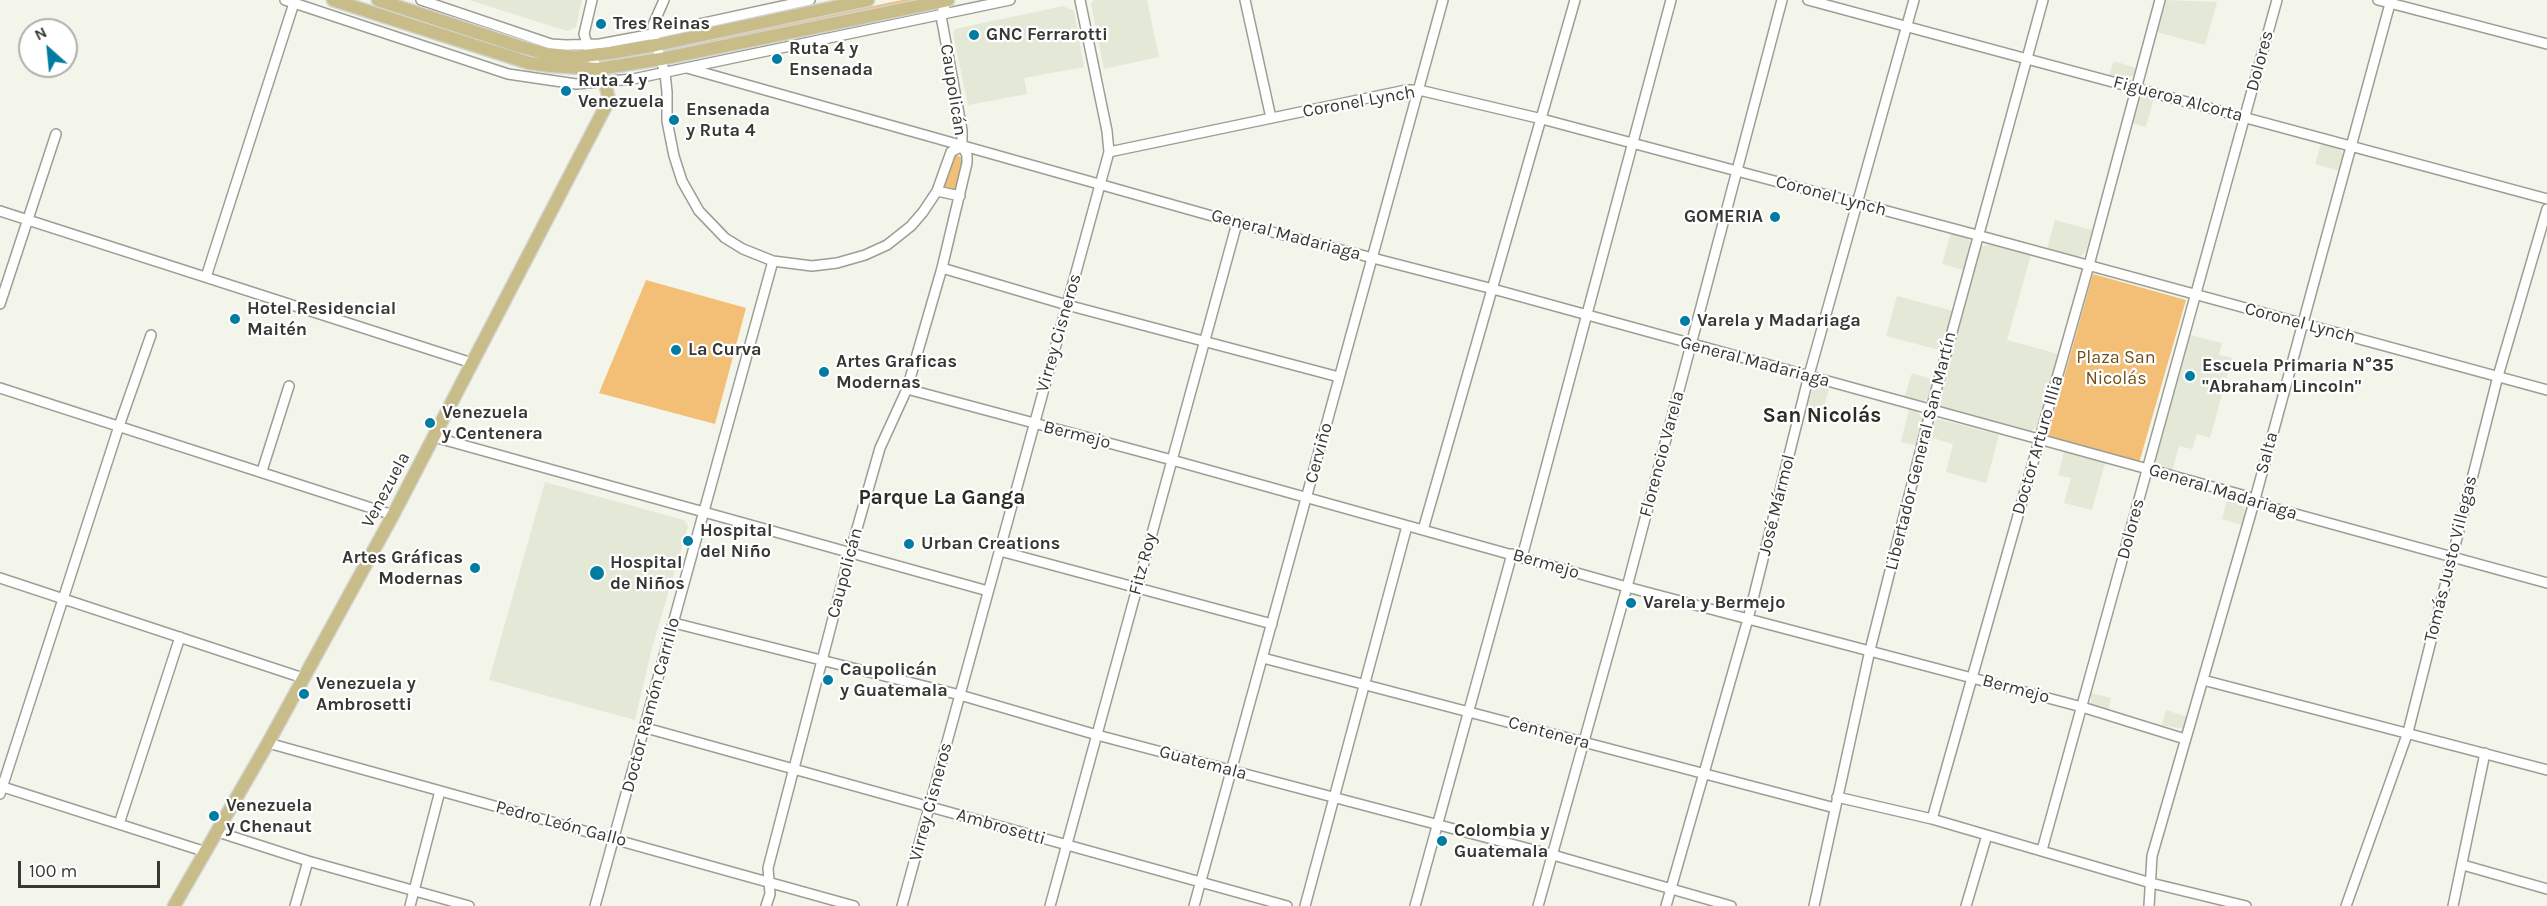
<!DOCTYPE html>
<html>
<head>
<meta charset="utf-8">
<style>
  body { margin:0 }
  #map { position:relative; width:2547px; height:906px; overflow:hidden; background:#f3f5ea; font-family:Karla,sans-serif }
  canvas { display:block }
  .north { position:absolute; left:18px; top:18px; width:60px; height:60px; box-sizing:border-box; background:#fff; border:2px solid #afafae; border-radius:50%; rotate:333deg; font-size:16px; font-weight:700; line-height:24px; text-align:center; color:#373834 }
  .north::after { content:''; display:block; margin:auto; width:21px; height:27px; background:#007ca2; clip-path:polygon(50% 0,100% 100%,50% 72%,0 100%) }
  .scale { position:absolute; left:18px; top:861px; width:142px; height:27px; box-sizing:border-box; border:3px solid #373834; border-top:0; padding-left:8px; font-size:18px; line-height:21px; white-space:nowrap; color:#373834; -webkit-text-stroke:4px #fff; paint-order:stroke }
</style>
</head>
<body>
<div id="map">
<canvas width="2547" height="906"></canvas>
<div class="north">N</div>
<div class="scale">100 m</div>
</div>
<script>
const g = document.querySelector('canvas').getContext('2d');
g.lineJoin = 'round';
function fill(path, color) {
  g.fillStyle = color;
  g.fill(path, 'evenodd');
}
function poly(rows) {
  const path = new Path2D();
  for (const r of rows) {
    path.moveTo(r[0], r[1]);
    for (let i = 2; i < r.length; i += 2) path.lineTo(r[i], r[i + 1]);
  }
  return path;
}
function trace(path, color, width, dash) {
  g.strokeStyle = color;
  g.lineWidth = width;
  g.lineCap = dash ? 'butt' : 'round';
  g.setLineDash(dash || []);
  g.stroke(path);
}
function label(font, color, halo, rows, align = 'center') {
  g.font = font + ' Karla,sans-serif';
  g.lineWidth = 4.5;
  g.setLineDash([]);
  g.textBaseline = 'middle';
  g.strokeStyle = halo;
  g.fillStyle = color;
  for (const [text, x, y, turn = 0] of rows) {
    g.save();
    g.translate(x, y);
    g.rotate((+turn || 0) * Math.PI / 180);
    g.textAlign = isNaN(turn) ? turn : align;
    if (halo) g.strokeText(text, 0, 0);
    g.fillText(text, 0, 0);
    g.restore();
  }
}
fill(poly([
  [469,0,582,0,576,27,567,31],
  [1093,0,1147,0,1159,57,1104,69,1091,4],
  [2166,0,2217,2,2205,45,2157,32],
  [1063,6,1074,11,1084,67,1024,78,1027,94,968,105,953,34,955,29],
  [2114,61,2136,68,2134,75,2125,80,2109,75],
  [2142,96,2154,98,2146,127,2131,123,2137,99],
  [2321,144,2341,150,2344,158,2340,171,2315,164],
  [2055,220,2092,230,2086,250,2081,256,2077,257,2047,249],
  [1951,233,1967,237,1970,242,1964,270,1942,264],
  [1991,244,2031,255,2007,340,2058,354,2038,426,2028,433,1943,410,1939,402,1980,249,1982,246],
  [1897,296,1954,311,1943,351,1886,336],
  [2190,335,2222,343,2219,355,2232,358,2210,438,2197,434,2192,449,2179,446,2172,472,2159,469,2155,463],
  [1912,373,1934,380,1929,396,1923,402,1904,398],
  [1820,386,1829,388,1823,411,1808,407,1812,390],
  [1909,409,1918,412,1923,421,1918,446,1901,442],
  [1938,419,1999,435,1986,483,1946,472,1953,444,1929,437,1932,424],
  [2064,452,2105,463,2092,510,2064,503,2071,478,2058,475],
  [545,482,684,520,688,526,652,648,635,720,489,680],
  [2228,497,2243,503,2245,511,2242,525,2222,519],
  [2091,693,2111,698,2108,710,2091,704],
  [2166,710,2188,717,2184,729,2162,725]
]), '#e4e8d6');
fill(poly([
  [902,0,926,0,668,52,672,48],
  [956,155,963,158,964,162,956,187,954,190,944,189,942,187,953,156],
  [2093,274,2186,300,2139,463,2047,438],
  [646,280,746,308,715,424,599,393]
]), '#f3be76');
const minor = poly([
  [285,0,508,74,576,84,633,79,1010,0],
  [421,0,551,44,566,45,600,44,653,34,810,0],
  [592,0,584,34,591,56,605,83],
  [664,0,653,25,653,34,665,73,667,92,667,121,674,156,682,181,699,211,725,238,743,249,773,261,812,266,837,263,865,255,887,245,911,226,923,212,937,191,951,152,962,146],
  [1245,0,1271,118],
  [1808,0,2547,199],
  [2378,0,2547,44],
  [687,68,1237,223,1493,289,2246,496,2270,507,2547,583],
  [1109,152,1406,90,1419,90,1542,119,1977,235,2547,390],
  [937,191,960,196],
  [0,211,472,363],
  [942,268,1067,305,1339,377],
  [206,277,294,3],
  [0,304,56,134],
  [0,388,393,515],
  [907,389,1172,460,1627,587,2082,707,2185,739],
  [434,437,988,591],
  [262,471,289,386],
  [1423,530,1575,0],
  [1000,551,1272,624],
  [1522,557,1671,0],
  [0,578,303,678],
  [674,623,960,695,1097,735,1553,855,1731,906],
  [1263,658,1835,808],
  [2203,680,2547,770],
  [646,728,1287,906],
  [268,743,854,906],
  [0,786,206,852],
  [0,794,119,426,151,335],
  [1837,797,1932,819,2151,883,2246,906],
  [1932,819,2089,265,2160,0],
  [119,824,180,637],
  [218,832,308,861,469,906],
  [2042,850,2277,0],
  [2463,865,2547,889],
  [295,906,308,861],
  [410,906,440,791],
  [595,906,773,261],
  [766,906,770,894,768,868,850,553,880,448,907,389,942,268,967,163,967,155,962,146,962,130,941,16,947,0],
  [902,906,1109,152,1107,131,1080,0],
  [1050,906,1237,223],
  [1194,906,1443,0],
  [1305,906,1407,526],
  [1415,906,1512,554],
  [1538,906,1627,587,1782,0],
  [1666,906,1748,619,1809,375,1914,0],
  [1814,906,1870,650,1931,409,2043,0],
  [1966,906,1987,835],
  [2149,906,2152,856,2255,499,2391,0],
  [2346,906,2408,732,2498,376,2547,209],
  [2453,906,2485,753]
]);
const major = poly([
  [333,0,529,63,550,66,598,69,661,59,948,0],
  [378,0,518,46,547,54,575,57,610,53,656,45,868,0],
  [174,906,268,743,393,515,609,100,605,83]
]);
trace(minor, '#9b9e93', 12);
trace(major, '#d3d3d2', 15);
trace(minor, '#fff', 9);
trace(major, '#c8bc88', 12);
for (const [x, y, r, color] of [
  [601,24,6,"#007ca2"],
  [974,35,6,"#007ca2"],
  [777,59,6,"#007ca2"],
  [566,91,6,"#007ca2"],
  [674,120,6,"#007ca2"],
  [1775,217,6,"#007ca2"],
  [235,319,6,"#007ca2"],
  [1685,321,6,"#007ca2"],
  [676,350,6,"#007ca2"],
  [824,372,6,"#007ca2"],
  [2190,376,6,"#007ca2"],
  [430,423,6,"#007ca2"],
  [688,541,6,"#007ca2"],
  [909,544,6,"#007ca2"],
  [475,568,6,"#007ca2"],
  [597,573,8,"#007ca2"],
  [1631,603,6,"#007ca2"],
  [828,680,6,"#007ca2"],
  [304,694,6,"#007ca2"],
  [214,816,6,"#007ca2"],
  [1442,841,6,"#007ca2"]
]) {
  const dot = new Path2D();
  dot.arc(x, y, r, 0, 2 * Math.PI);
  g.fillStyle = color;
  g.fill(dot);
  trace(dot, '#fff', 2);
}
label('bold 18px', '#373834', '#fff', [
  ["Tres Reinas",613,24],
  ["GNC Ferrarotti",986,35],
  ["Ruta 4 y",789,49],
  ["Ensenada",789,70],
  ["Ruta 4 y",578,81],
  ["Venezuela",578,102],
  ["Ensenada",686,110],
  ["y Ruta 4",686,131],
  ["GOMERIA",1763,217,"right"],
  ["Hotel Residencial",247,309],
  ["Maitén",247,330],
  ["Varela y Madariaga",1697,321],
  ["La Curva",688,350],
  ["Artes Graficas",836,362],
  ["Modernas",836,383],
  ["Escuela Primaria N°35",2202,366],
  ["\"Abraham Lincoln\"",2202,387],
  ["Venezuela",442,413],
  ["y Centenera",442,434],
  ["Hospital",700,531],
  ["del Niño",700,552],
  ["Urban Creations",921,544],
  ["Artes Gráficas",463,558,"right"],
  ["Modernas",463,579,"right"],
  ["Hospital",610,563],
  ["de Niños",610,584],
  ["Varela y Bermejo",1643,603],
  ["Caupolicán",840,670],
  ["y Guatemala",840,691],
  ["Venezuela y",316,684],
  ["Ambrosetti",316,705],
  ["Venezuela",226,806],
  ["y Chenaut",226,827],
  ["Colombia y",1454,831],
  ["Guatemala",1454,852]
], 'left');
label('18px', '#373834', '#fff', [
  ["Dolores",2260,61,-75],
  ["Caupolicán",953,90,81],
  ["Figueroa Alcorta",2178,99,15],
  ["Coronel Lynch",1359,102,-10],
  ["Coronel Lynch",1831,196,15],
  ["General Madariaga",1286,235,15],
  ["Coronel Lynch",2300,323,15],
  ["Virrey Cisneros",1059,333,-74],
  ["General Madariaga",1755,362,15],
  ["Bermejo",1077,435,14],
  ["Doctor Arturo Illia",2038,445,-74],
  ["Libertador General San Martín",1921,451,-76],
  ["Cerviño",1319,453,-75],
  ["Salta",2267,453,-75],
  ["Florencio Varela",1662,454,-75],
  ["Venezuela",386,490,-62],
  ["General Madariaga",2223,492,17],
  ["José Mármol",1777,505,-76],
  ["Dolores",2131,529,-75],
  ["Tomás Justo Villegas",2451,559,-76],
  ["Fitz Roy",1143,564,-75],
  ["Bermejo",1546,564,16],
  ["Caupolicán",845,573,-75],
  ["Bermejo",2016,689,15],
  ["Doctor Ramón Carrillo",651,705,-75],
  ["Centenera",1549,733,15],
  ["Guatemala",1203,763,15],
  ["Virrey Cisneros",931,802,-75],
  ["Pedro León Gallo",561,824,15],
  ["Ambrosetti",1001,827,16]
]);
label('18px', '#744f13', '#fff', [
  ["Plaza San",2116,358],
  ["Nicolás",2116,379]
]);
label('bold 21px', '#2b2d25', '#fff', [
  ["San Nicolás",1822,416],
  ["Parque La Ganga",942,498]
]);
</script>
</body>
</html>
